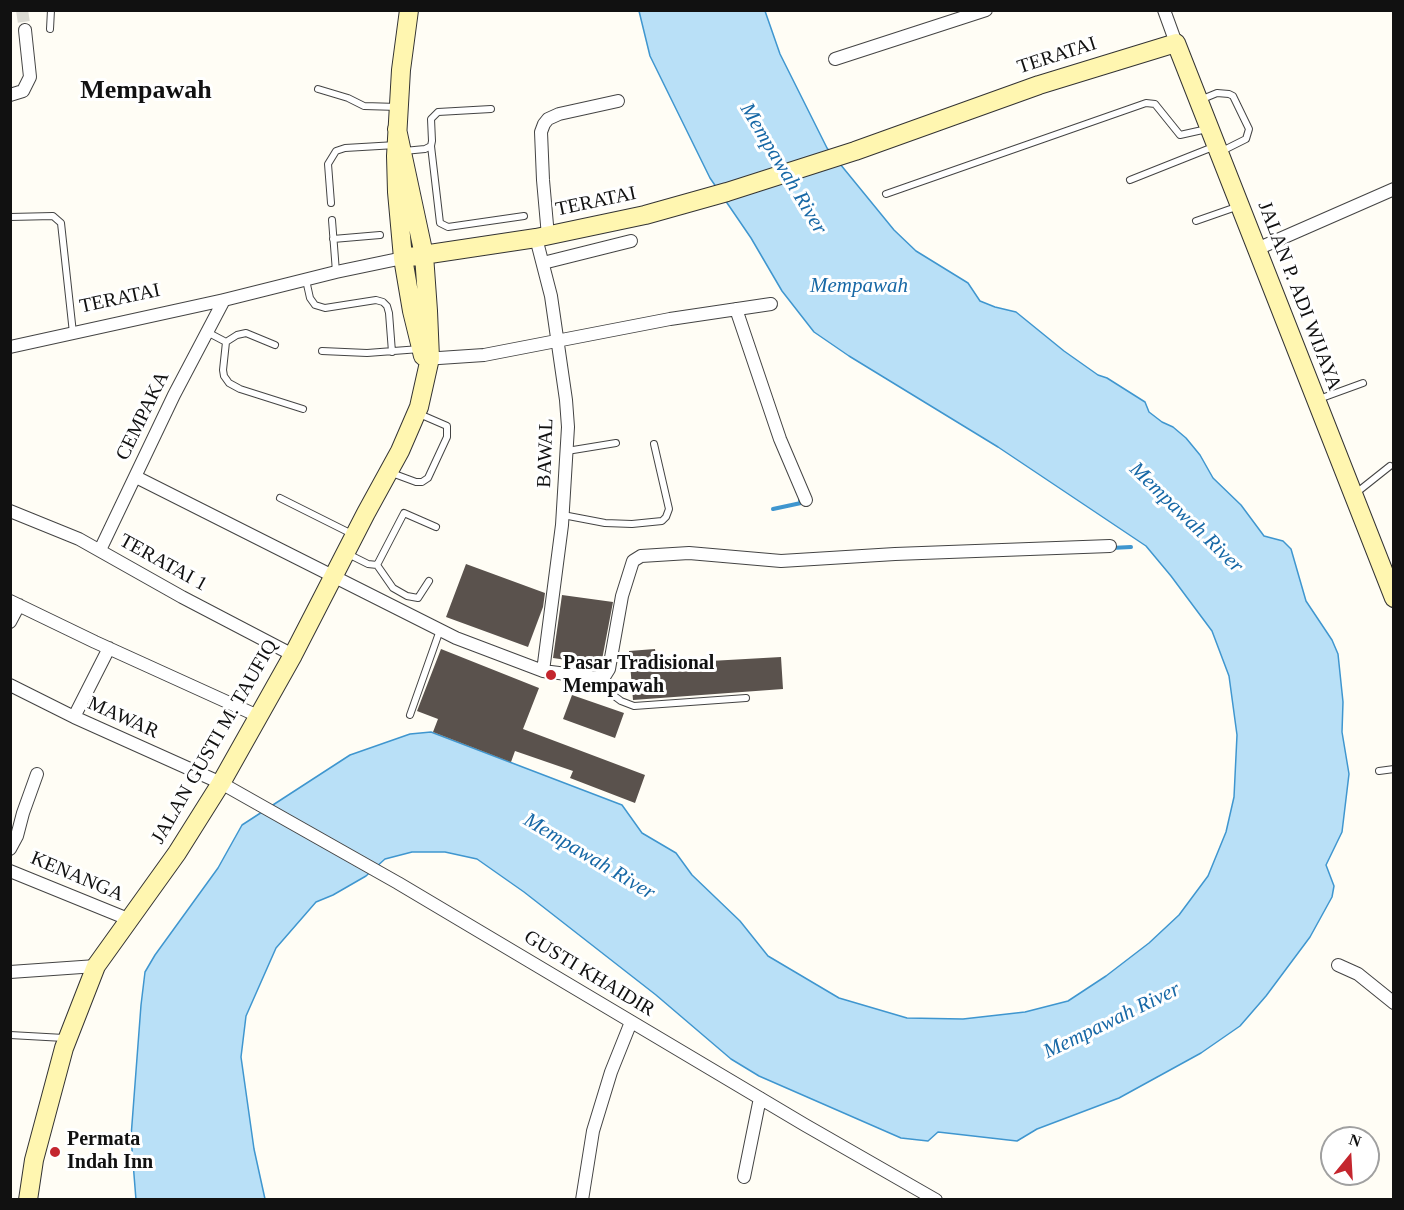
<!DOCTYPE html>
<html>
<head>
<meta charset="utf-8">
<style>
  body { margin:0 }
  #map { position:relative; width:1404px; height:1210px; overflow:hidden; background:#fffdf5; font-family:Georgia,serif }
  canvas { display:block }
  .frame { position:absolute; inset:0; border:12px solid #111; pointer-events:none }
  .north { position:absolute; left:1320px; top:1126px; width:60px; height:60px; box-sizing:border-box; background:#fff; border:2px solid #a0a0a0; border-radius:50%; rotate:18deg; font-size:16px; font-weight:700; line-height:24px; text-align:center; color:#111 }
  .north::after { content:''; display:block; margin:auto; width:21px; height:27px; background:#c4262e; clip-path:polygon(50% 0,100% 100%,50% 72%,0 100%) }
</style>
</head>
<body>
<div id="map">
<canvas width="1404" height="1210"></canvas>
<div class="frame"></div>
<div class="north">N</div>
</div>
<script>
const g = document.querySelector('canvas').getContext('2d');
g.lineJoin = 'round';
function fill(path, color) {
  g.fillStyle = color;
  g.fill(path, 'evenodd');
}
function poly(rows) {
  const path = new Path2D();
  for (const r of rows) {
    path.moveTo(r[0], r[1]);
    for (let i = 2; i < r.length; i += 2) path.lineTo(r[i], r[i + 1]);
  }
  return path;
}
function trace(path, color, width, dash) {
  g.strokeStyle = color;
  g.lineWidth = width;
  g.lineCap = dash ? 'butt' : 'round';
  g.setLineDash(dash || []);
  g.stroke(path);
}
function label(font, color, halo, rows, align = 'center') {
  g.font = font + ' Georgia,serif';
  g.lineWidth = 6;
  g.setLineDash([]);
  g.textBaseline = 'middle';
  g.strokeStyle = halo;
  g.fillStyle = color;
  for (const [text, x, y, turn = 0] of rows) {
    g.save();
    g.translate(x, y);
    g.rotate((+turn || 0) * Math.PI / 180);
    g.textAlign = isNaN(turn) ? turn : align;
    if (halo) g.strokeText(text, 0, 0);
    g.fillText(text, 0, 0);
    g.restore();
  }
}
const water = poly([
  [639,11,765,11,780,54,827,148,894,230,916,251,968,283,980,301,995,307,1016,312,1064,351,1098,375,1107,378,1145,402,1149,412,1162,422,1173,427,1186,438,1200,455,1213,478,1241,505,1264,536,1283,541,1291,549,1306,601,1332,640,1338,654,1343,702,1342,732,1349,774,1342,832,1326,865,1334,886,1332,897,1310,937,1266,996,1240,1026,1201,1053,1119,1098,1037,1129,1017,1141,938,1132,928,1141,901,1138,759,1076,731,1059,656,995,524,892,477,859,445,852,412,852,385,859,366,876,333,895,316,902,276,948,246,1016,241,1057,254,1149,265,1199,136,1200,131,1137,141,1005,145,972,155,955,218,868,242,825,350,755,410,734,431,732,622,805,642,833,676,853,692,875,740,921,768,956,839,998,907,1018,963,1019,1025,1012,1068,1001,1106,976,1149,943,1179,915,1208,876,1226,832,1234,797,1237,735,1229,676,1212,631,1171,576,1146,546,998,447,849,356,814,332,782,291,751,238,710,178,650,56,639,11]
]);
fill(water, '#b9e0f7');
trace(water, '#3f96cf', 1.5);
trace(poly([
  [773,509,801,503,800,500],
  [1111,548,1131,547]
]), '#3f96cf', 4);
fill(poly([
  [466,564,545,593,543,607,528,647,446,617],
  [562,595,613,602,601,665,553,658],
  [441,649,539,688,523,729,645,775,635,803,570,778,573,771,515,751,511,762,433,732,438,719,417,711],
  [655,649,657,664,781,657,783,689,633,700,629,651],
  [572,695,624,713,615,738,563,719]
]), '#5a524d');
trace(poly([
  [22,10,25,30]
]), '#dbdad3', 12, [12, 6]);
const service = poly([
  [50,29,51,10],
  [318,89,348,98,364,106,398,107],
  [1200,100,1217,93,1229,94,1233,96,1249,129,1246,139,1222,151],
  [431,146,440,223,448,227,524,216],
  [404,151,425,149,431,146,432,141,431,119,438,112,491,109],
  [1130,180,1213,147],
  [886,194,1146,103,1155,104,1180,135,1207,129],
  [331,203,328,164,336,151,345,148,396,145],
  [10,217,53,216,61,223,73,333],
  [332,220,336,272],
  [1196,221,1239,206],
  [333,239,380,235],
  [306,280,310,298,315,305,325,308,376,300,383,302,387,306,389,313,392,352],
  [207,332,226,342,223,370,224,376,229,383,240,389,303,409],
  [226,342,237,335,246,333,275,345],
  [322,351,367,353,420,349],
  [1319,399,1363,383],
  [567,451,616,443],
  [389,472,416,482,422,482,428,478,447,437,447,426,417,413],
  [1356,493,1390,466],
  [280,498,354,535],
  [563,515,605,523,632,524,662,521,666,517,669,509,654,444],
  [348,554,368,564,377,565,404,513,436,527],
  [377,565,393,588,407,596,418,598,429,581],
  [605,677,613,695,621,701,634,706,746,698],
  [410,715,440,630],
  [1379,771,1394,769],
  [10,1035,64,1038]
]);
const minor = poly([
  [1164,10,1176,43],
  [835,59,986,10],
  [10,95,23,91,30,77,25,30],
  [548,236,543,180,541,132,544,124,548,119,559,114,618,101],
  [536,238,551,296,566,400,568,427,562,525,543,671],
  [1257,249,1394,189],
  [543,263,631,241],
  [736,309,780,439,806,500],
  [10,347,224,300,336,272,403,258],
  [424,359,484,355,670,319,771,304],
  [136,477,456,638,543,671,598,678,604,677,609,669,622,596,633,561,641,556,689,553,781,561,895,554,1110,546],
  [10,511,79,539,182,597,293,655],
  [100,550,174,395,224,300],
  [10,601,95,642,258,716],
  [10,622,19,605],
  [10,685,74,717,221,783,398,883,805,1125,936,1200],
  [74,717,109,648],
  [10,849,17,836,23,813,37,774],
  [10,871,128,919],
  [1338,965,1358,974,1394,1003],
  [10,972,96,966],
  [744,1177,760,1098],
  [582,1200,593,1131,611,1072,631,1022]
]);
const secondary = poly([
  [409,10,401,70,396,156,397,192,403,258,412,311,423,356],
  [403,258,536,238,645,215,727,192,855,151,1039,85,1176,43,1394,598],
  [28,1200,34,1160,64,1048,96,966,177,853,221,783,293,655,366,513,400,451,419,407,430,358,428,311,424,255,397,129]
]);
trace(service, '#444', 8);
trace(minor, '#444', 14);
trace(secondary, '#333', 20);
trace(service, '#fff', 6);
trace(minor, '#fff', 12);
trace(secondary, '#fff6b0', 18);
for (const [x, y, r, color] of [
  [551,675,6,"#c4262e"],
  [55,1152,6,"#c4262e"]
]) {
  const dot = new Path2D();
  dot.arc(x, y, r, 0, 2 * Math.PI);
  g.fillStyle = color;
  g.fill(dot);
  trace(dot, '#fff', 2);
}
label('20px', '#111', '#fff', [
  ["TERATAI",1057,56,-18],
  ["TERATAI",596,202,-12],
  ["JALAN P. ADI WIJAYA",1299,296,69],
  ["TERATAI",120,299,-12],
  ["CEMPAKA",143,416,-64],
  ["BAWAL",546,453,-88],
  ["TERATAI 1",163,563,29],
  ["MAWAR",123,718,24],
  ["JALAN GUSTI M. TAUFIQ",215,742,-60],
  ["KENANGA",77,877,23],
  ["GUSTI KHAIDIR",589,974,31]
]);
label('bold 20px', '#111', '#fff', [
  ["Pasar Tradisional",563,664],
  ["Mempawah",563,687],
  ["Permata",67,1140],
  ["Indah Inn",67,1163]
], 'left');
label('italic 21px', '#1768a6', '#fff', [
  ["Mempawah River",783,169,59],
  ["Mempawah",859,286],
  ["Mempawah River",1186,518,44],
  ["Mempawah River",589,857,31],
  ["Mempawah River",1112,1021,-26]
]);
label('bold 26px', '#111', '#fff', [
  ["Mempawah",146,91]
]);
</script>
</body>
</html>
